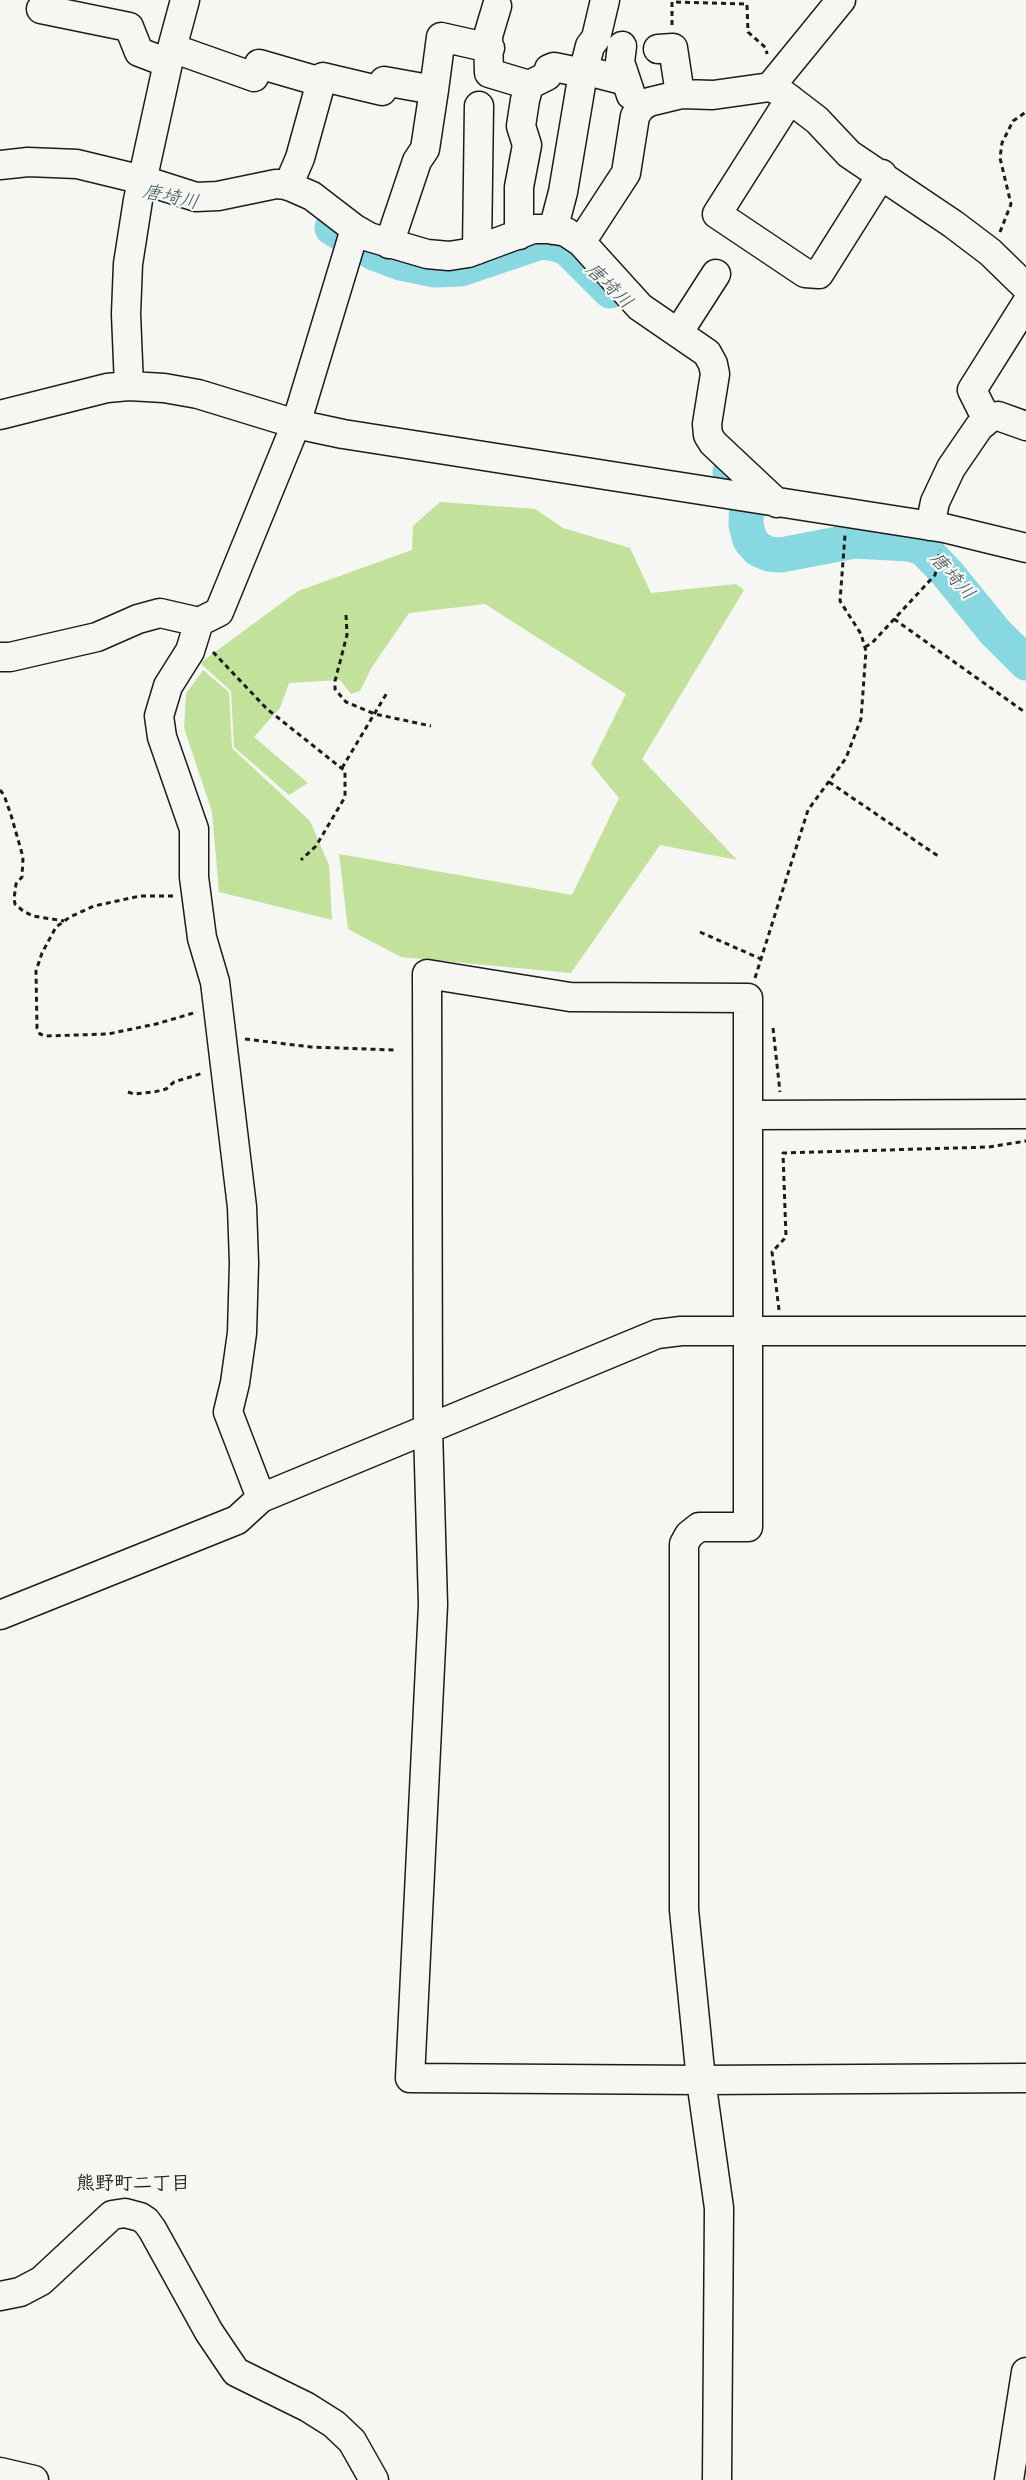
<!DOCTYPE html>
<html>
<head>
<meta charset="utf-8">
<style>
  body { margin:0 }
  canvas { display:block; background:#f6f6f2 }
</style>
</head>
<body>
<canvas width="1026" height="2480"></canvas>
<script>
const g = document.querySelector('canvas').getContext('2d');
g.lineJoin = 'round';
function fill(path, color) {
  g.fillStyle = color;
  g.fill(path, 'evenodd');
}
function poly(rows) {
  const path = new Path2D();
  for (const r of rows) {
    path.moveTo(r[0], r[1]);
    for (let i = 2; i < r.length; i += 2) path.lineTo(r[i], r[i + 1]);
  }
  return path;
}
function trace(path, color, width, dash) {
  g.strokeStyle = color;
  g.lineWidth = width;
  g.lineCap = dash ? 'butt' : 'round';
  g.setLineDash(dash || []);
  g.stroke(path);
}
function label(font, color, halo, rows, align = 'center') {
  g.font = font + ' Dekko,"Klee One",sans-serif';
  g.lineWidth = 4.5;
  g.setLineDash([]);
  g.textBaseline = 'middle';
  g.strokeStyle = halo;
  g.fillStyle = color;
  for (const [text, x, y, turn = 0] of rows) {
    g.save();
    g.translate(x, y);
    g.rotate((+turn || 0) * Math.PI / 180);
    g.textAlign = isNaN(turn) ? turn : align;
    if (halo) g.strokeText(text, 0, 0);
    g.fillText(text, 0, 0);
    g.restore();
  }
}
fill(poly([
  [440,502,535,509,563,528,630,548,651,593,736,584,744,590,642,759,737,860,660,845,571,973,401,957,348,929,339,854,572,895,619,798,591,764,626,694,485,604,409,613,372,667,360,691,351,694,340,680,289,683,280,708,254,737,308,783,289,795,234,747,231,691,200,663,298,591,412,550,413,526],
  [203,670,229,692,232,748,310,821,329,865,332,920,219,892,212,812,184,728,186,694]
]), '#c2e19a');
trace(poly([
  [332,228,374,253,401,263,435,270,461,269,541,242,555,244,567,248,610,291],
  [730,472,747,487,746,525,750,540,758,549,769,554,781,555,854,541,909,544,923,548,947,573,995,632,1026,663]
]), '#88d8e2', 35);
const minor = poly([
  [605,0,596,38,590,46,583,73,587,71,626,81],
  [497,6,488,36,489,73,529,85],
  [41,9,129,27,139,52,168,63],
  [622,46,620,62,631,95],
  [172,48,254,77,259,64,321,82,300,158,288,186],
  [658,49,673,48,680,94],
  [321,82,323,77,382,91,384,81,434,90,425,149,417,161,389,244],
  [770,87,841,0],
  [434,90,441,37,490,48],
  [790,99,717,214,805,273,819,274,882,174],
  [0,165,28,162,77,164,143,180,196,197,218,196,276,184,287,185,312,196,355,229,369,237,427,254,449,256,468,253,533,229,551,229,566,232,581,242,640,307,707,353,713,364,715,374,707,424,708,435,713,443,777,503],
  [519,235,519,187,527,145,521,126,525,100,529,85,547,76,549,69,554,67,583,73,563,192,553,230],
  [581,242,626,173,635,116,641,107,649,102,682,94,713,95,770,87,779,91,817,120,849,154,953,224,990,252,1026,287],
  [477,250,479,106],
  [678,333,716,274],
  [129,386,126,314,128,264,138,200,168,63,185,0],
  [0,415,107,388,129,386,164,388,198,394,296,424,343,434,944,528,1026,548],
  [987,420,972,390,1026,304],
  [930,526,935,502,951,468,979,427,991,417,998,416,1026,426],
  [199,622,190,651,168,686,159,716,162,737,194,829,194,877,202,938,215,982,242,1207,244,1263,242,1333,235,1383,228,1412,261,1498],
  [0,657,10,657,97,637,138,619,160,613,199,622,219,612,296,424,355,229],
  [750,1115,1026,1114],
  [0,1615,237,1520,261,1498,657,1334,681,1331,1026,1331],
  [0,2296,20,2292,41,2281,112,2215,125,2213,140,2217,146,2221,152,2229,209,2332,236,2372,307,2407,334,2424,352,2441,374,2480],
  [0,2472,34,2480],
  [717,2480,719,2208,701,2080,684,1910,684,1544,689,1535,699,1527,748,1527,748,998,570,997,427,974,428,1429,433,1605,410,2078,701,2080,1026,2078],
  [1009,2480,1026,2372]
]);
trace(minor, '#1c1c1c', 31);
trace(poly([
  [672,25,672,2,747,4,748,32,766,48,767,54],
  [1000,232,1011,204,1000,158,1002,143,1013,121,1026,112],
  [346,615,347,635,335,681,335,689,340,695,346,702,375,714,431,726],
  [894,619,1026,713],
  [865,647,872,643,935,575,940,550],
  [213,652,267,709,345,771,345,797,316,846,301,860],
  [342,768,388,691],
  [829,782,938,856],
  [0,790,4,795,11,815,23,857,22,877,16,884,14,899,15,904,23,911,33,916,64,921],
  [173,896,140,896,94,906,70,917,56,927,42,953,36,971,37,1028,40,1034,45,1036,108,1034,156,1024,197,1012],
  [700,932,761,959],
  [755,978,808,810,846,758,861,719,866,651,861,634,840,601,845,535],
  [773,1028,780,1092],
  [245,1039,311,1047,394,1050],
  [128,1092,134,1094,154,1092,166,1089,174,1082,203,1073],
  [779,1310,772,1252,786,1237,783,1153,989,1147,1026,1141]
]), '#1c1c1c', 3, [5, 4]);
trace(minor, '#f6f6f2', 28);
label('italic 19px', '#3c5457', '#f6f6f2', [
  ["唐埼川",170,200,12],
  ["唐埼川",607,288,44],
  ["唐埼川",950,578,48]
]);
label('bold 19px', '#1c1c1c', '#f6f6f2', [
  ["熊野町二丁目",133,2186]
]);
</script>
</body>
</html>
